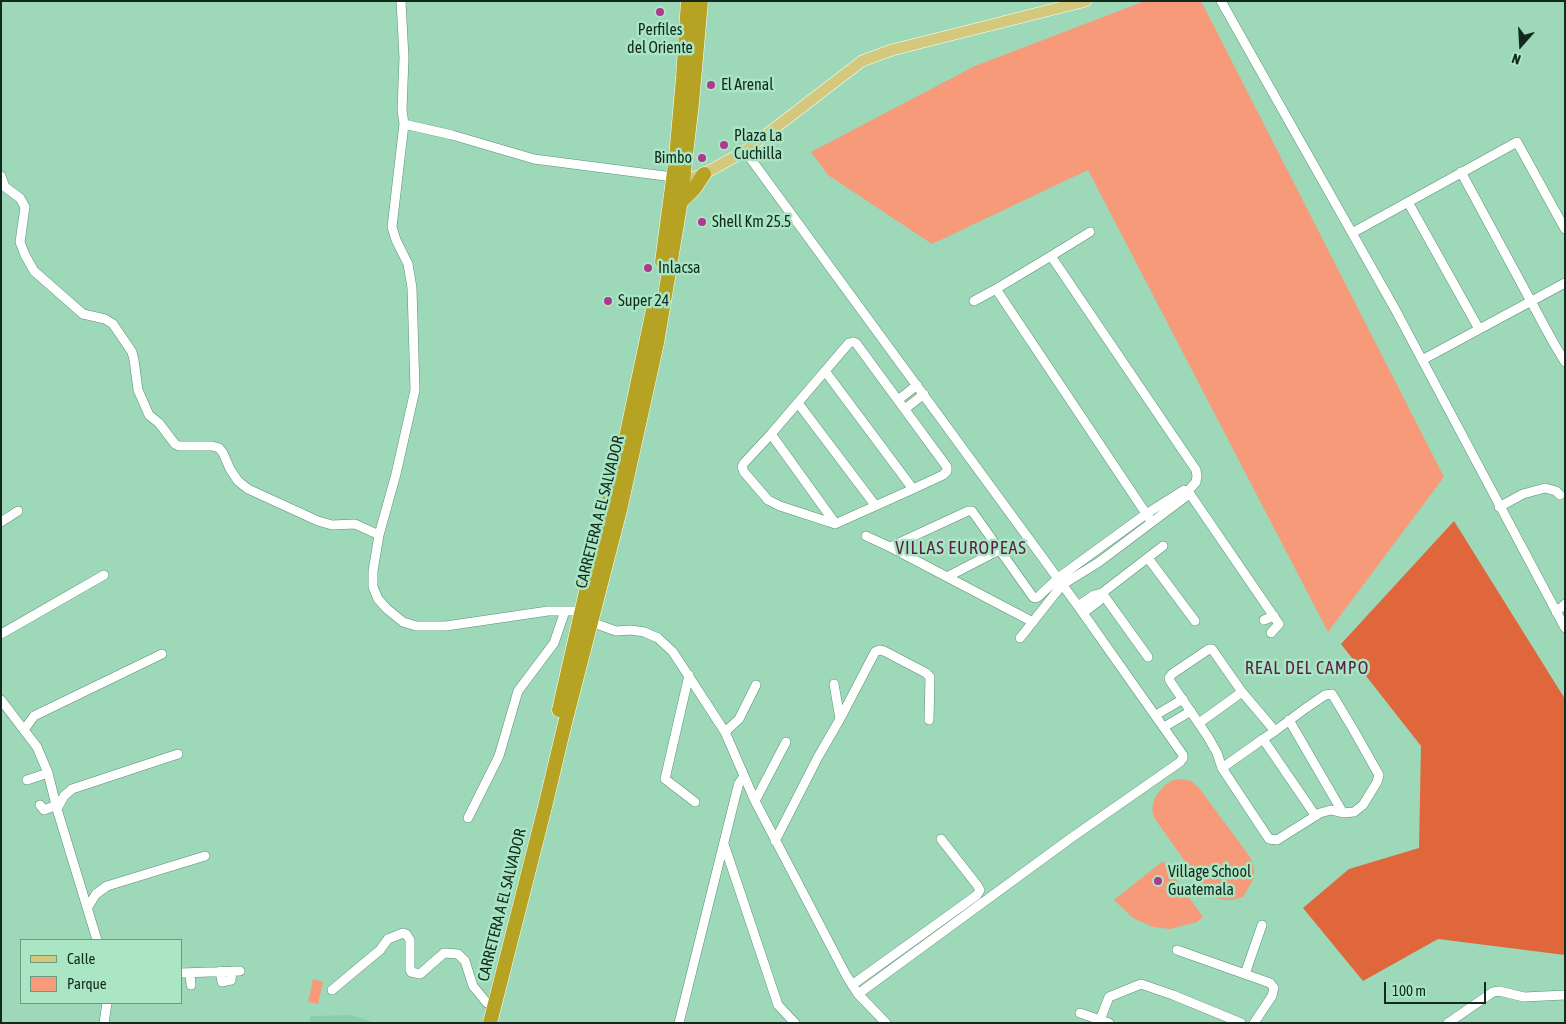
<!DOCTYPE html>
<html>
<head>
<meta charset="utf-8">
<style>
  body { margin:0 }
  #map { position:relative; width:1566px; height:1024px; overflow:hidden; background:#9dd8b8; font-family:"Asap Condensed",sans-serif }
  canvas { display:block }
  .frame { position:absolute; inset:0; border:2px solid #122a1e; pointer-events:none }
  .legend { position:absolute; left:20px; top:939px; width:162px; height:65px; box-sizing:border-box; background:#aae5c4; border:1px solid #6d9a82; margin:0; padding:6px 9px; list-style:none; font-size:15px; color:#122a1e }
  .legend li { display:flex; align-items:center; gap:10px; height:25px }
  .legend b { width:25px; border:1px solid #6d9a82 }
  .north { position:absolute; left:1496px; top:20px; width:50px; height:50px; -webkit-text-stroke:4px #aae5c4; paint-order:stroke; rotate:199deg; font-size:14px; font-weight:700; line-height:20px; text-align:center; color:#122a1e }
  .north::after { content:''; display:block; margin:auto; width:18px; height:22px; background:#122a1e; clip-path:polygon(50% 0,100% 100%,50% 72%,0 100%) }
  .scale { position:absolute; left:1384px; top:982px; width:102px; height:22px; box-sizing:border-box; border:2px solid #122a1e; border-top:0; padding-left:6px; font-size:15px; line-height:18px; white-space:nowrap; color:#122a1e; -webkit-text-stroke:4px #aae5c4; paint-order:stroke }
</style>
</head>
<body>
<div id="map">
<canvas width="1566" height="1024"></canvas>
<div class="frame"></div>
<ul class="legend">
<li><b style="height:6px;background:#d3c87b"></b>Calle</li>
<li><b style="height:14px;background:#f79a79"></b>Parque</li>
</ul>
<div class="north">N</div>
<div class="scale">100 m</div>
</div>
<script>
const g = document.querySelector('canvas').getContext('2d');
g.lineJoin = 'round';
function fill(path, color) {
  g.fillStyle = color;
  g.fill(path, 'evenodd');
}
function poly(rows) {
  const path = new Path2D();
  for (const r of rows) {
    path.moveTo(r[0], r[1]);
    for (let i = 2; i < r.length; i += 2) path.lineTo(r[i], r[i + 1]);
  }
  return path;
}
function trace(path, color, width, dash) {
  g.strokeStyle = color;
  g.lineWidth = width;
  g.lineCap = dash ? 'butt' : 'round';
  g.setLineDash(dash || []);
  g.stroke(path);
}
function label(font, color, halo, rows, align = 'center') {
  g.font = font + ' "Asap Condensed",sans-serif';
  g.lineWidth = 5;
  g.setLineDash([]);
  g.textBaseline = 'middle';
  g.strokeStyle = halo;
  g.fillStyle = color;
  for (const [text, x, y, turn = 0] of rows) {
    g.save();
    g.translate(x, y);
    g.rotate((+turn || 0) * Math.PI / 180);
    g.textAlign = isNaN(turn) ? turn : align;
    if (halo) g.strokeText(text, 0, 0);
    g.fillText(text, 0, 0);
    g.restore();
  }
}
fill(poly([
  [352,1015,375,1023,309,1023,311,1016]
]), '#8cceaa');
fill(poly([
  [1145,1,1201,1,1444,477,1328,632,1088,170,932,244,828,175,811,152,975,66],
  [1182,779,1191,781,1199,788,1250,857,1254,868,1254,878,1243,897,1232,900,1224,900,1216,898,1208,894,1155,819,1152,810,1154,800,1158,793,1165,785,1173,780],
  [1163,861,1203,917,1197,922,1170,929,1153,927,1133,918,1114,900],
  [313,979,323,982,318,1004,308,1002]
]), '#f79a79');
fill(poly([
  [1454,521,1565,699,1565,955,1438,939,1363,981,1303,908,1349,869,1419,848,1421,746,1341,644]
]), '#e0673b');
const minor = poly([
  [401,1,404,58,402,110,404,124,392,227,396,240,408,264,412,288,415,390,396,474,379,535,373,571,373,587,378,599,387,609,403,622,416,626,446,626,548,611,581,611],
  [1221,1,1395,309,1565,628],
  [404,124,452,135,534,159,673,177],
  [745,151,1078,606,1183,755,1183,758,1180,762,1071,838,858,994],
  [1461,172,1553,342,1565,362],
  [1,176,5,187,20,198,25,207,20,242,25,255,34,271,83,314,105,319,113,324,132,352,134,360,138,390,149,415,159,423,175,444,179,446,212,446,219,448,223,453,230,469,238,481,248,489,318,521,332,525,355,524,379,535],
  [1408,202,1479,329],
  [1352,233,1517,142,1565,229],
  [1051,256,1090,232],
  [974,301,996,289],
  [853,342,856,343,947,467,947,471,943,475,913,489,835,524,780,506,768,500,744,472,742,467,744,463,771,434,849,343,853,342],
  [1422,360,1565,283],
  [825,371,913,489],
  [898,400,917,385],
  [798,403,875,505],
  [905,409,924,394],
  [771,434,835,523],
  [1188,491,1279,624,1271,633],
  [1499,507,1523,494,1545,488,1556,491,1560,495],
  [1,522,18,511],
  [866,536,890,547,1033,622],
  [890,547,968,511,972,511,1033,597,1035,598,1038,597,1058,578,1146,514,1184,490,1188,491],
  [1148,558,1195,621],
  [947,577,999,550],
  [1102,593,1148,657],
  [1078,606,1094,595,1102,593,1163,546],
  [1556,612,1565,604],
  [1083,613,1099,601,1102,593],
  [1264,620,1274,616],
  [591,622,616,631,631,630,644,632,658,638,673,652,725,732,755,801,846,975,858,994,886,1023],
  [1,634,104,575],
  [1020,638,1062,585,1099,562,1188,495,1188,491,1196,482,1197,476,1196,470,1051,256,996,289,1151,521],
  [689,675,665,779,695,802],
  [1,700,37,747,48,773,57,809,97,940],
  [1156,715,1183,699],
  [840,719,875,652,879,650,884,651,926,673,930,677,929,720],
  [1289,720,1343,813],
  [1199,723,1242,692],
  [1164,727,1191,711],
  [24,730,34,716,162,654],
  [725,732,739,719,756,685],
  [1263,739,1315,815],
  [1222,768,1263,739,1275,731,1306,708,1325,695,1332,694,1353,729,1379,775,1377,782,1363,805,1354,812,1343,813,1331,810,1320,813,1277,840,1269,839,1222,768,1217,753,1208,737,1170,681,1169,678,1172,674,1209,649,1212,649,1242,692,1275,731],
  [27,780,48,773],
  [755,801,786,742],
  [40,805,44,810,57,805],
  [57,809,64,796,72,789,178,754],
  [468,818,499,756,518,691,554,643,565,611],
  [775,841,818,757,840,719,834,684],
  [724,844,778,1005,795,1023],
  [88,907,96,894,107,886,205,856],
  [1177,950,1270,983,1274,988,1272,996,1254,1023],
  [220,971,222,982,231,980,232,971],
  [181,973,240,971],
  [190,973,191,985],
  [1245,974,1262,925],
  [852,985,977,895,980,890,977,885,941,839],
  [332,990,380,950,388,939,403,933,406,934,410,940,410,970,411,972,420,974,444,953,458,954,465,961,473,986,487,1003],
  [1080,1013,1109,1023],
  [1100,1020,1109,997,1141,984,1173,995,1241,1023],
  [104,1023,107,1003],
  [679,1023,736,794,739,783,744,776],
  [1448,1023,1493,992,1499,991,1524,997,1565,995]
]);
const major = poly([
  [683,181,704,174,745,151,862,61,892,50,1086,1]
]);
const highway = poly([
  [680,203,694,189,704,174],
  [662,262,676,157,683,78,688,1],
  [559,710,598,539,624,447,653,310],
  [490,1023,545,807,565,723,620,510,657,343,680,206,692,103,701,1]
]);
trace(minor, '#599173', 10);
trace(major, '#fff', 12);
trace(highway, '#fff', 15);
trace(minor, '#fff', 9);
trace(major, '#d3c87b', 11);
trace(highway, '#b6a323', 14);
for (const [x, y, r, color] of [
  [660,12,5,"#ae388f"],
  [711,85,5,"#ae388f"],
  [724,145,5,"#ae388f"],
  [702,158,5,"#ae388f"],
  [702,222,5,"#ae388f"],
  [648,268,5,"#ae388f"],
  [608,301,5,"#ae388f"],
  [1158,881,5,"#ae388f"]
]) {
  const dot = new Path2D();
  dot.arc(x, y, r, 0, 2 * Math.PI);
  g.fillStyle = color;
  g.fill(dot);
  trace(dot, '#aae5c4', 2);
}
label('16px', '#122a1e', '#aae5c4', [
  ["Perfiles",660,30,"center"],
  ["del Oriente",660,48,"center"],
  ["El Arenal",721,85],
  ["Plaza La",734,136],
  ["Cuchilla",734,154],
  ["Bimbo",692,158,"right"],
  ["Shell Km 25.5",712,222],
  ["Inlacsa",658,268],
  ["Super 24",618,301],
  ["Village School",1168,872],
  ["Guatemala",1168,890]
], 'left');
label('16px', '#122a1e', '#aae5c4', [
  ["CARRETERA A EL SALVADOR",600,512,-76],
  ["CARRETERA A EL SALVADOR",502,905,-76]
]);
g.letterSpacing = '1px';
label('18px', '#591f48', '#aae5c4', [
  ["VILLAS EUROPEAS",961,548],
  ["REAL DEL CAMPO",1307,668]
]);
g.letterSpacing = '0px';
</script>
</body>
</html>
